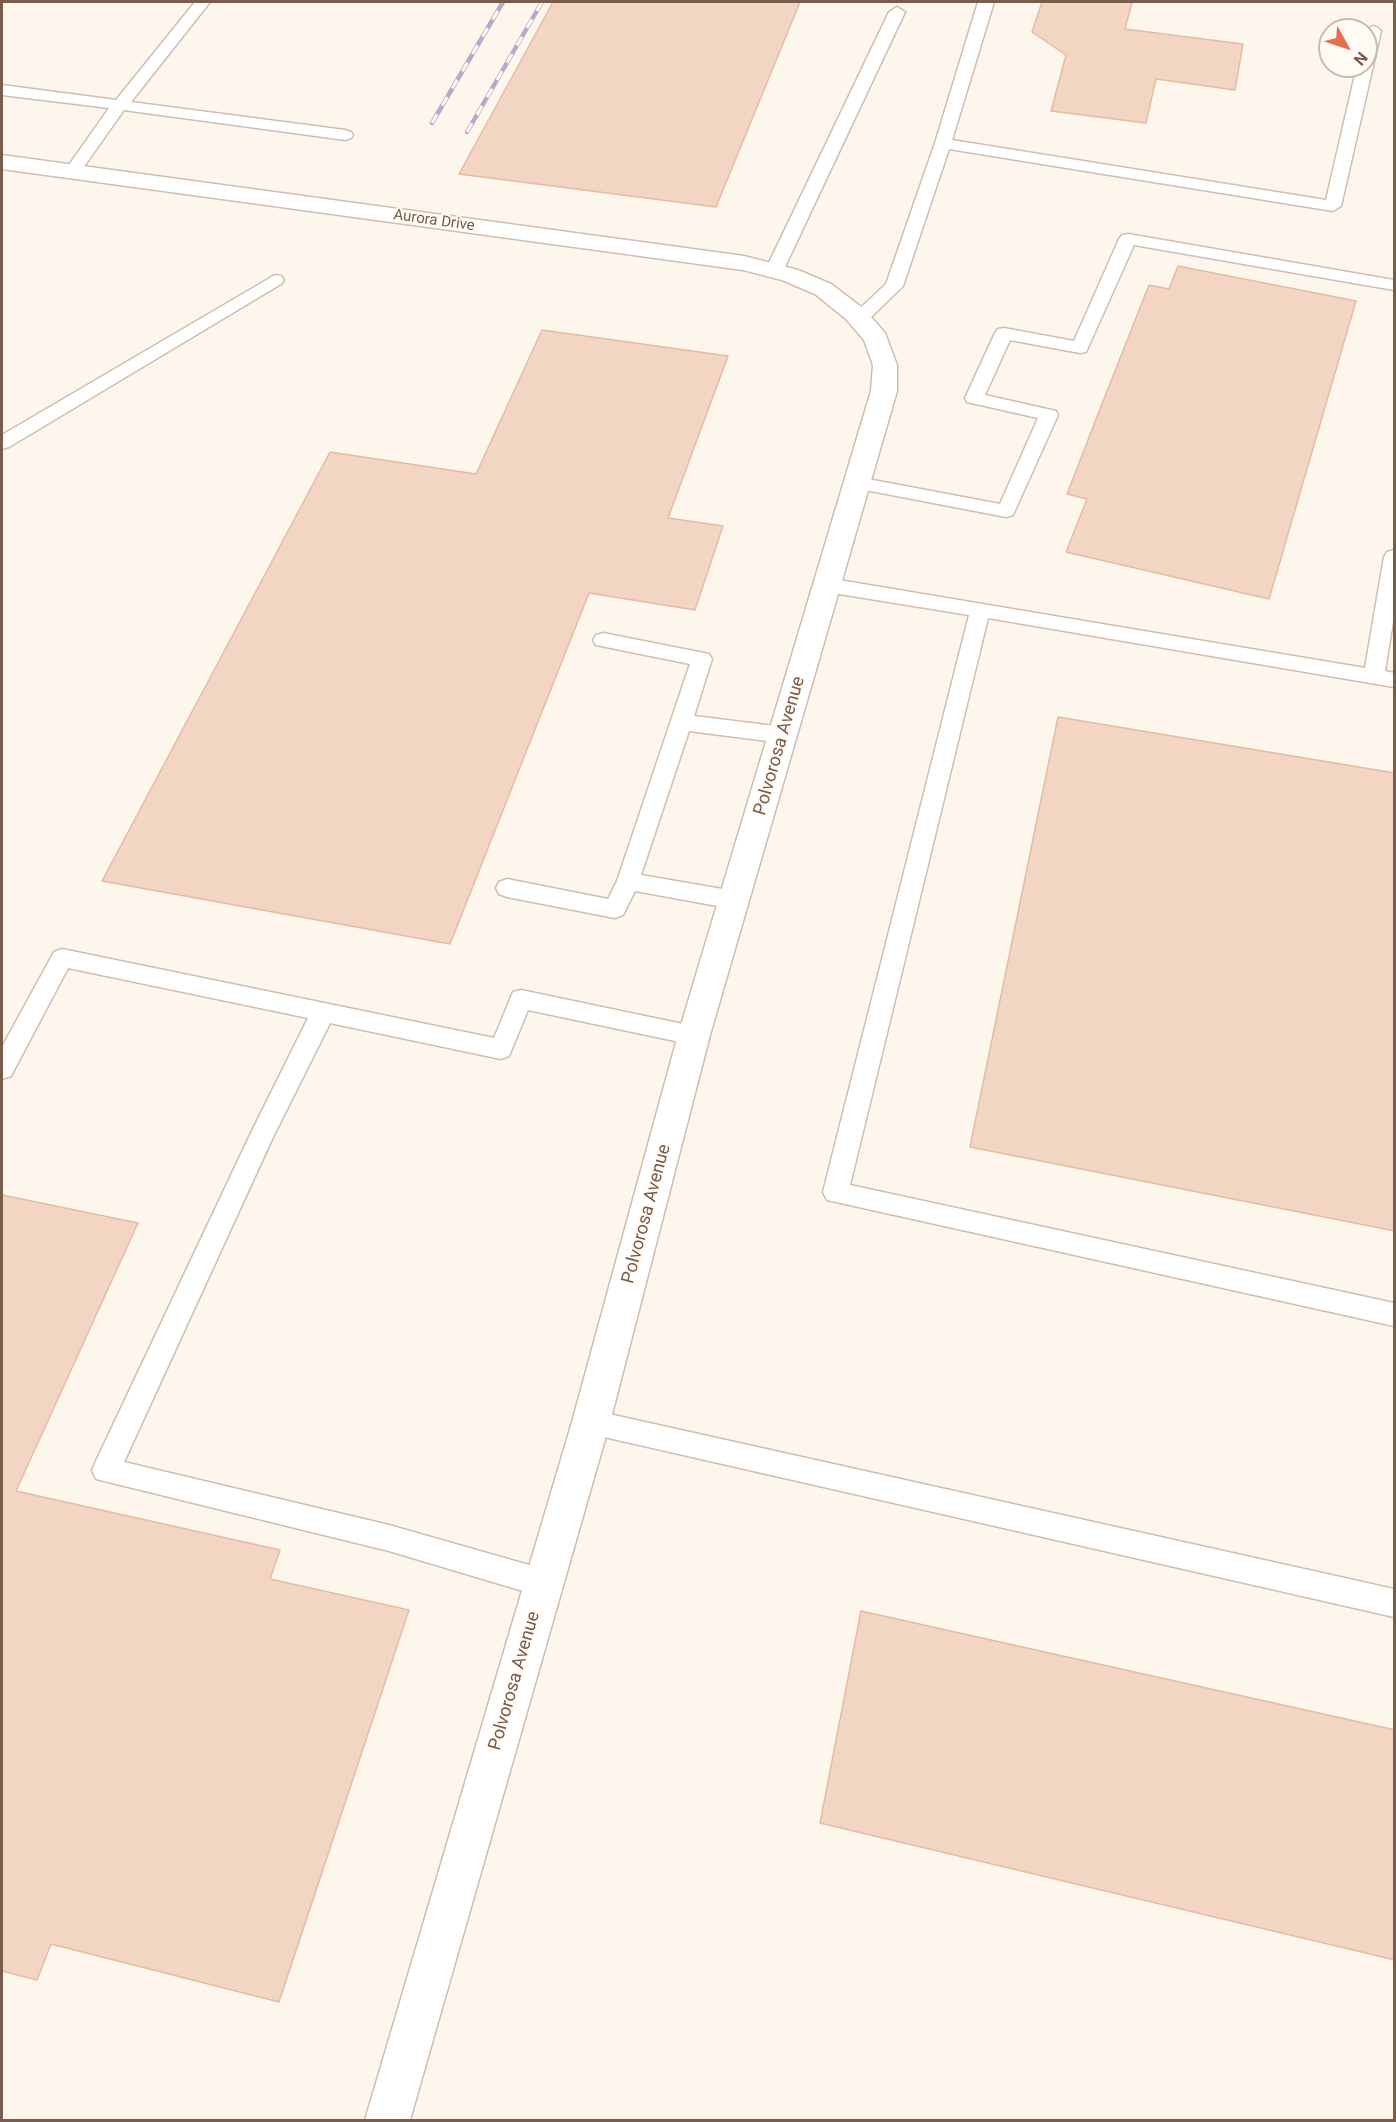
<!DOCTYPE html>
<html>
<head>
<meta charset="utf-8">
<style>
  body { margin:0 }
  #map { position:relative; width:1396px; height:2122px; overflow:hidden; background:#fdf6ec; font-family:Roboto,sans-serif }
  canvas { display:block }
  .frame { position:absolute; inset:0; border:3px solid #7a5c4d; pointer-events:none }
  .north { position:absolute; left:1318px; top:18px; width:60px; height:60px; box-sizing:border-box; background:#fffaf3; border:2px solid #cabbb1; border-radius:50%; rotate:130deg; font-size:16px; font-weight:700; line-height:24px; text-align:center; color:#7a5c4d }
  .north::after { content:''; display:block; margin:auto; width:21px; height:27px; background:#e76f51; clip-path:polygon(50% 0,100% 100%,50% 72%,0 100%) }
</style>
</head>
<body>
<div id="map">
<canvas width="1396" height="2122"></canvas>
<div class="frame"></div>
<div class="north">N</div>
</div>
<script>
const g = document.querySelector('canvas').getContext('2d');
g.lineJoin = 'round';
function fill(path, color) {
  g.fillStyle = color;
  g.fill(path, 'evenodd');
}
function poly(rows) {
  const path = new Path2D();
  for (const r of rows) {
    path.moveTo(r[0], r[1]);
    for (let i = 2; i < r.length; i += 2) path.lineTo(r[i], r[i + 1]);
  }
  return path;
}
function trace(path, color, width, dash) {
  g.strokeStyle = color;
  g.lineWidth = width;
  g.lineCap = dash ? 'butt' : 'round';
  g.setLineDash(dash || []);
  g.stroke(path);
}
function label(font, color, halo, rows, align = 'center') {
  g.font = font + ' Roboto,sans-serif';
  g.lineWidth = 4.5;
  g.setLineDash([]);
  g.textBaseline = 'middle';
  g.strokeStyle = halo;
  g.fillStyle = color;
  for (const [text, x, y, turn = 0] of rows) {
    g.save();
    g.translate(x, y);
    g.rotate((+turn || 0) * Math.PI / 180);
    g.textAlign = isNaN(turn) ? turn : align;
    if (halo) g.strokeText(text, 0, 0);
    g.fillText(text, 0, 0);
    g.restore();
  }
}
const building = poly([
  [553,2,800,2,716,207,459,174,553,2],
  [1042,2,1132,2,1125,29,1243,44,1235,90,1156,79,1146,123,1051,111,1066,55,1032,32,1042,2],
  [1178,266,1356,301,1269,599,1066,552,1087,499,1067,494,1098,414,1149,285,1169,289,1178,266],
  [542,330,728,356,668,518,723,526,695,610,589,593,450,944,102,881,330,452,476,474,542,330],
  [1058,717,1395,773,1395,1231,970,1147,1058,717],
  [2,1195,138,1223,16,1491,280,1550,270,1579,409,1610,279,2002,51,1944,37,1980,2,1971,2,1195],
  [861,1611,1395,1730,1395,1960,820,1823,861,1611]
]);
fill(building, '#f3d5c3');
trace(building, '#e6bba3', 1.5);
const service = poly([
  [195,2,210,2,131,102,345,130,351,132,353,135,351,138,345,140,124,110,78,175,66,175,64,172,109,108,2,95,2,85,116,100,195,2],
  [978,2,994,2,952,140,1326,200,1357,66,1366,66,1366,30,1373,26,1378,28,1381,31,1341,206,1333,211,949,149,903,286,865,323,853,323,850,319,853,315,886,284,935,143,978,2],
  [897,7,905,12,783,271,780,275,774,276,768,275,765,271,889,12,897,7],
  [1128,234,1394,280,1394,290,1134,245,1086,352,1080,353,1010,340,985,395,1056,411,1058,415,1013,515,1006,517,850,487,847,483,850,479,857,477,1000,504,1038,418,967,402,965,398,995,333,998,329,1004,328,1074,341,1119,239,1122,235,1128,234],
  [275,275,281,276,284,280,281,284,9,447,2,449,2,435,275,275],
  [1394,550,1394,615,1385,671,1394,673,1394,687,988,618,850,1185,1394,1303,1394,1326,827,1200,823,1192,969,615,827,592,820,590,817,585,820,580,827,578,1365,668,1384,557,1387,552,1394,550],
  [603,633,709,654,712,659,694,716,783,727,791,730,794,735,791,740,783,743,689,731,641,875,734,891,742,894,745,900,742,906,734,909,635,891,623,915,615,918,507,897,499,894,496,888,499,882,507,879,608,899,617,881,690,664,596,645,593,640,596,635,603,633],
  [62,949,494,1038,513,992,521,990,702,1028,706,1035,702,1042,694,1045,528,1010,509,1056,501,1059,330,1023,274,1135,124,1462,389,1525,543,1569,553,1573,557,1583,553,1593,543,1597,389,1551,96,1479,92,1470,96,1461,250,1135,308,1018,68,968,11,1076,2,1079,2,1047,54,952,62,949],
  [591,1410,1394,1589,1394,1617,591,1434,581,1431,577,1422,581,1413,591,1410]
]);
const tertiary = poly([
  [2,155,744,256,798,270,831,284,864,309,885,333,897,365,897,391,710,1035,610,1422,410,2120,365,2120,572,1422,678,1035,871,391,873,365,864,340,846,319,815,294,782,280,743,270,2,169,2,155]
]);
trace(service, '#d1beb0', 3);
trace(tertiary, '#d1beb0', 3);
fill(service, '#fff');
fill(tertiary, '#fff');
const rail = poly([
  [432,123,503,2],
  [467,132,542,2]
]);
trace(rail, '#b9a8c9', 4.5);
trace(rail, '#fffaf3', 3, [10]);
label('15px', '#7a5c4d', '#fffaf3', [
  ["Aurora Drive",434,221,8]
]);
label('18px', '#7a5c4d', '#fffaf3', [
  ["Polvorosa Avenue",780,746,-74],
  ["Polvorosa Avenue",647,1214,-75],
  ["Polvorosa Avenue",515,1681,-74]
]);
</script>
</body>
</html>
